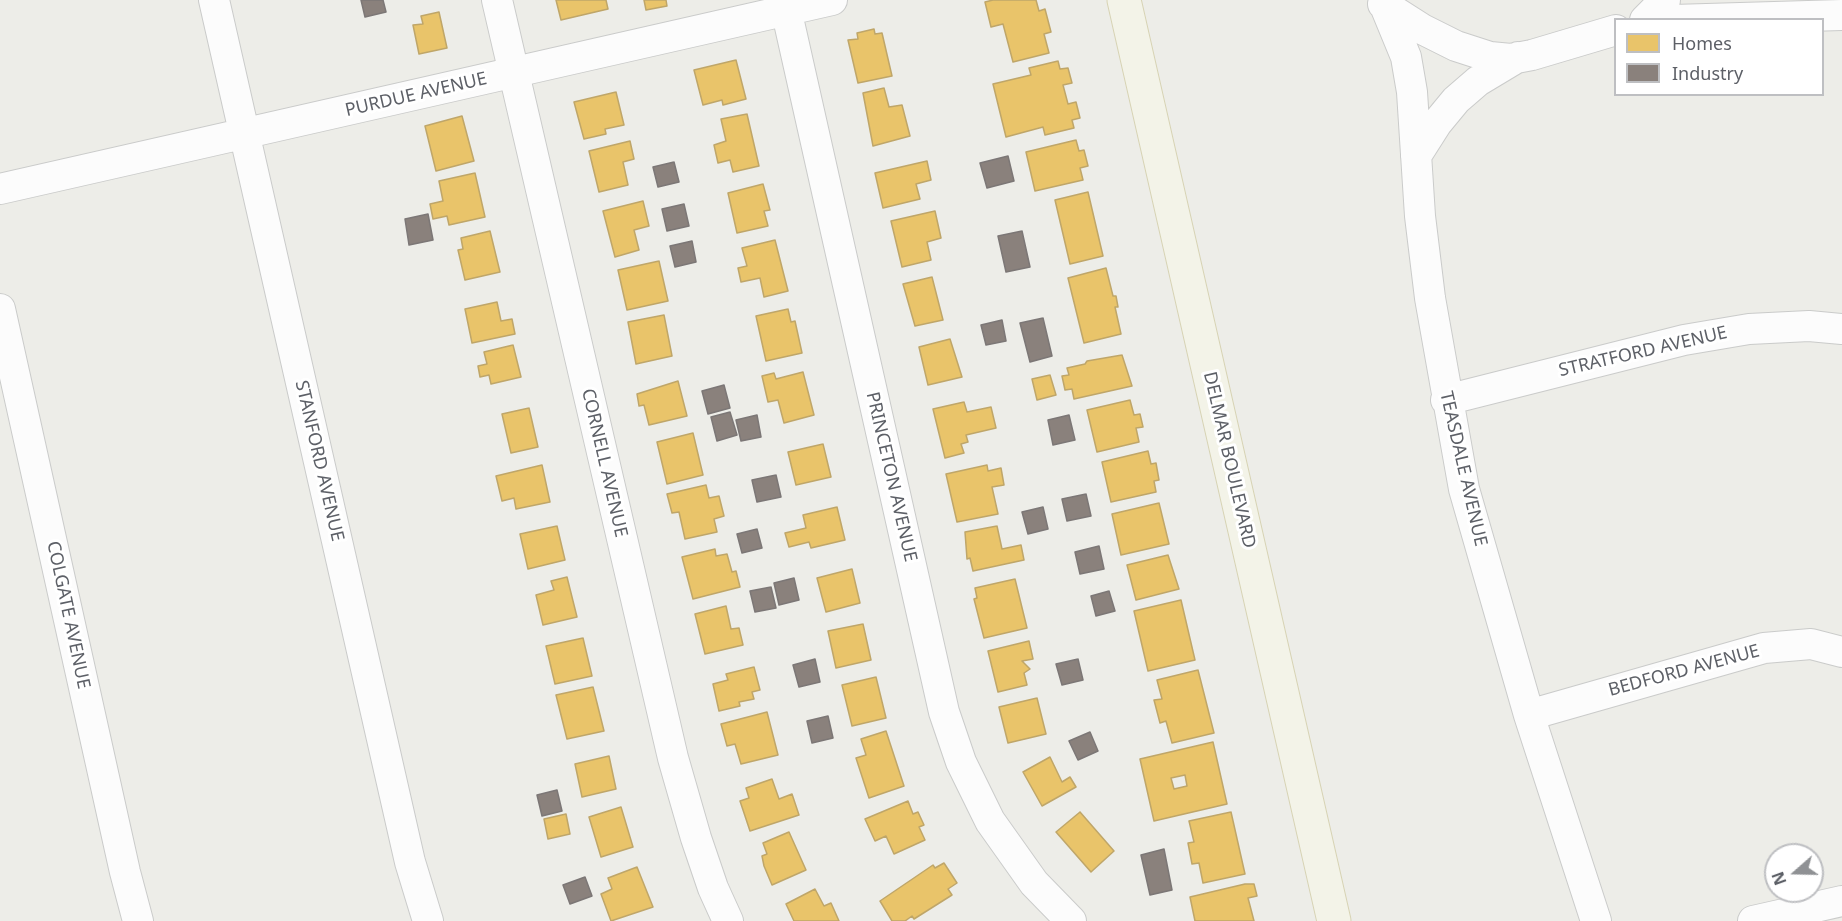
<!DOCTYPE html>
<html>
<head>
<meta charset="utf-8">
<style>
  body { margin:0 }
  #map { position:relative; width:1842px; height:921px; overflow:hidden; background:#edede8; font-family:"Noto Sans",sans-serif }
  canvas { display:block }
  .legend { position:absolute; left:1614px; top:18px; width:210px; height:78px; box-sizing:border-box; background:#fff; border:2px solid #bebfc2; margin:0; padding:8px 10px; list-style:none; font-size:18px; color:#5d6067 }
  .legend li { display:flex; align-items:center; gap:12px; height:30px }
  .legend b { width:30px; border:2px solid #bebfc2 }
  .north { position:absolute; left:1764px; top:843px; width:60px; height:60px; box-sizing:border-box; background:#fff; border:2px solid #bebfc2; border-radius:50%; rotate:250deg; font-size:16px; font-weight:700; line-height:24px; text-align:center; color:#5d6067 }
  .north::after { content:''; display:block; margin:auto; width:21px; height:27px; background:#8f9194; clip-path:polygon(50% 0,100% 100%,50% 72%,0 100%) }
</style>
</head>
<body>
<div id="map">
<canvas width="1842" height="921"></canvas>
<ul class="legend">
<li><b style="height:16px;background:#e9c46a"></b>Homes</li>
<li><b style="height:16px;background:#8a817c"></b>Industry</li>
</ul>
<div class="north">N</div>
</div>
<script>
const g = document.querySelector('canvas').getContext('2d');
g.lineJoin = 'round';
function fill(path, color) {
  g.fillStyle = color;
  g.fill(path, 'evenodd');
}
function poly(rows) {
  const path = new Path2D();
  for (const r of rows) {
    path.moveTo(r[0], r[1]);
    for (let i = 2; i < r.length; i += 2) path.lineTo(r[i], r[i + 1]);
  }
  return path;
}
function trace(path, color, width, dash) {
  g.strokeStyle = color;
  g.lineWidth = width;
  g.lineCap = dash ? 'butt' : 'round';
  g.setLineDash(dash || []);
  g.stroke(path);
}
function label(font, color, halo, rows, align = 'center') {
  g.font = font + ' "Noto Sans",sans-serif';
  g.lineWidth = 6;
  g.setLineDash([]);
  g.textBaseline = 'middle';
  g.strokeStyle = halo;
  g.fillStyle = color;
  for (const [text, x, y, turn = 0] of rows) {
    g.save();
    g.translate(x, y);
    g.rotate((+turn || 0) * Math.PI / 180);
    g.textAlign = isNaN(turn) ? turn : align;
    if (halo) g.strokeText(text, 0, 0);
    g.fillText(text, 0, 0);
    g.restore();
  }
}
const homes = poly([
  [556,0,606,0,608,9,561,20,556,0],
  [644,0,666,0,667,6,646,10,644,0],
  [993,0,1036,0,1039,11,1045,9,1051,32,1044,34,1049,53,1013,62,1003,24,991,27,985,2,993,0],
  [439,12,447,48,419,54,413,25,423,24,421,16,439,12],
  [874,29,875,34,882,33,892,76,858,83,848,40,858,39,857,33,874,29],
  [736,60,746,99,723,105,722,100,703,105,694,70,736,60],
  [1058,61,1060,69,1068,68,1072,83,1063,85,1068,104,1076,102,1080,118,1072,120,1074,128,1045,135,1043,127,1006,137,993,84,1031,75,1029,68,1058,61],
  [884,88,889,107,902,105,910,136,873,146,863,93,884,88],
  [616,92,624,125,605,129,606,134,584,139,574,102,616,92],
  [747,114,759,166,733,172,730,160,718,163,714,145,726,141,721,119,747,114],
  [462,116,474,161,436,171,425,126,462,116],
  [1076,140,1079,151,1084,150,1088,166,1080,168,1083,180,1035,191,1026,152,1076,140],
  [630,141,634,159,623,162,628,185,599,192,589,151,630,141],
  [927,161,931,180,916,184,920,199,883,208,875,173,927,161],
  [475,173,485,217,449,225,447,216,433,219,430,204,443,201,439,181,475,173],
  [763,184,770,210,764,211,768,226,737,233,728,193,763,184],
  [1088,192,1103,256,1070,264,1055,200,1088,192],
  [643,201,649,226,634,230,639,250,615,257,603,211,643,201],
  [935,211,941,238,927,242,931,260,902,267,891,221,935,211],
  [490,231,500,272,465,280,458,250,463,249,461,238,490,231],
  [775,240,788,291,764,297,760,278,741,282,738,268,747,266,742,248,775,240],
  [659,261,668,301,627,310,618,270,659,261],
  [1106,268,1113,296,1116,296,1118,307,1115,307,1121,334,1084,343,1068,278,1106,268],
  [932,277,943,320,915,326,903,284,932,277],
  [497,302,501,321,512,319,515,334,472,343,465,309,497,302],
  [788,309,791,322,795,321,802,353,766,361,756,316,788,309],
  [664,315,672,356,636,364,628,322,664,315],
  [950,339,962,377,928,385,919,347,950,339],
  [513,345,521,377,491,384,489,375,480,377,478,366,487,364,484,352,513,345],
  [1122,355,1132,386,1074,399,1072,389,1065,390,1062,376,1069,375,1067,368,1085,364,1087,361,1122,355],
  [803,372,814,415,784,423,778,400,768,402,762,376,774,373,776,379,803,372],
  [1050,375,1056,395,1037,400,1032,379,1050,375],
  [678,381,687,416,649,425,644,405,639,406,637,394,678,381],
  [1130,400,1134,415,1140,414,1143,427,1136,428,1139,442,1097,452,1087,410,1130,400],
  [964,402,967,412,991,407,996,428,966,435,968,442,961,444,964,453,945,458,933,409,964,402],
  [529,408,538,447,511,453,502,414,529,408],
  [693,433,703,475,667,484,657,442,693,433],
  [823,444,831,477,796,485,788,452,823,444],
  [1148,451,1151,464,1156,463,1159,480,1154,481,1156,492,1111,502,1102,462,1148,451],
  [542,465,550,502,516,509,514,498,502,501,496,476,542,465],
  [987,465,988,471,1001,468,1004,485,992,487,998,514,957,522,946,474,987,465],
  [706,485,709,498,719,496,724,516,714,519,717,532,685,539,679,512,672,513,667,494,706,485],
  [1159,503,1169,544,1121,555,1112,514,1159,503],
  [837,507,845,540,811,548,809,542,789,547,785,533,806,528,803,515,837,507],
  [557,526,565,560,528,569,520,534,557,526],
  [997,526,1002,549,1021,545,1024,560,973,571,970,558,967,559,965,532,997,526],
  [715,549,716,556,727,554,732,572,736,571,740,587,693,599,682,557,715,549],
  [1168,555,1179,589,1136,600,1127,565,1168,555],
  [852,569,860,603,826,612,817,578,852,569],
  [567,577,577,617,543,625,536,595,554,590,551,581,567,577],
  [1015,579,1027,628,984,638,974,599,977,598,975,588,1015,579],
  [1181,600,1195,660,1148,671,1134,611,1181,600],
  [726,606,731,629,739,628,743,645,705,654,695,614,726,606],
  [863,624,871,660,836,668,828,631,863,624],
  [583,638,592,676,555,684,546,646,583,638],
  [1029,641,1033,659,1022,661,1030,669,1024,673,1027,685,998,692,988,651,1029,641],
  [754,667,760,690,752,692,754,699,739,702,740,706,719,711,713,684,728,680,726,674,754,667],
  [1198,670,1214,733,1172,743,1166,721,1160,723,1154,700,1162,699,1157,680,1198,670],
  [876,677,886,718,852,726,842,685,876,677],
  [593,687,604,731,567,739,556,695,593,687],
  [1037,698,1046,734,1008,743,999,707,1037,698],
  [767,712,778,755,741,764,735,744,727,746,721,724,767,712],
  [886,731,904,786,869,798,856,758,866,755,861,739,886,731],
  [1213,742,1227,804,1154,821,1140,759,1213,742],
  [1185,775,1187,786,1174,789,1171,778,1185,775],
  [609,756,616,789,582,797,575,764,609,756],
  [1050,757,1062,782,1070,777,1076,787,1042,806,1023,772,1050,757],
  [772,779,779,799,792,794,799,815,750,831,740,801,749,798,746,788,772,779],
  [908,801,913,814,918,812,924,825,919,827,925,840,894,854,886,836,875,841,865,819,908,801],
  [621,807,633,847,601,857,589,817,621,807],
  [1080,812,1114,851,1091,872,1056,832,1080,812],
  [1231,812,1245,874,1203,883,1199,863,1192,864,1188,843,1194,842,1189,821,1231,812],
  [566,814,570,834,548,839,544,819,566,814],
  [789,832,806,870,772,885,764,866,762,856,767,854,763,843,789,832],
  [944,863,957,883,948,889,952,895,914,919,912,916,905,921,892,921,880,901,933,865,935,868,944,863],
  [637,867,653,907,611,921,601,894,612,889,608,878,637,867],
  [1245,884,1254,884,1257,896,1248,898,1254,921,1195,921,1190,897,1245,884],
  [815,889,824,906,831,903,839,921,794,921,786,904,815,889]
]);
fill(homes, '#e9c46a');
trace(homes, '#bfa669', 1.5);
const industry = poly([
  [361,0,383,0,386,12,365,17,361,0],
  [1008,156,1014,181,987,188,980,163,1008,156],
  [674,162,679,182,658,187,653,167,674,162],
  [684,204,689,226,667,231,662,209,684,204],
  [428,214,433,240,409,245,405,219,428,214],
  [1022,231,1030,267,1006,272,998,236,1022,231],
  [692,241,696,262,675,267,670,246,692,241],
  [1043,318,1052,356,1030,362,1020,323,1043,318],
  [1002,320,1006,341,986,345,981,325,1002,320],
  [724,385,730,408,708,414,702,391,724,385],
  [730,412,737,435,717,441,711,417,730,412],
  [757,415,761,437,741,441,736,420,757,415],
  [1069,415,1075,440,1053,445,1048,420,1069,415],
  [776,475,781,497,757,502,752,480,776,475],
  [1086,494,1091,516,1067,521,1062,499,1086,494],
  [1043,507,1048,529,1028,534,1022,512,1043,507],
  [757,529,762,548,742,553,737,534,757,529],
  [1099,546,1104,569,1080,574,1075,552,1099,546],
  [794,578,799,600,779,605,774,583,794,578],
  [771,587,776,608,755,612,750,591,771,587],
  [1109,591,1115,611,1096,616,1091,596,1109,591],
  [815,659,820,682,799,687,793,665,815,659],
  [1078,659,1083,680,1062,685,1056,664,1078,659],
  [828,716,833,738,812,743,807,721,828,716],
  [1090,732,1098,751,1078,760,1069,741,1090,732],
  [557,790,562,811,542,816,537,795,557,790],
  [1164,849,1172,890,1150,895,1141,855,1164,849],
  [585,877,592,896,570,904,563,885,585,877]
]);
fill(industry, '#8a817c');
trace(industry, '#7c7776', 1.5);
const minor = poly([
  [214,0,410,862,428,921],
  [497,0,673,758,696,838,713,888,728,921],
  [784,0,944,712,961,762,990,821,1034,883,1071,921],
  [1383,4,1422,29,1456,46,1490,57,1511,59,1532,55,1616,30],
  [1385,6,1406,57,1412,92,1420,216,1430,298,1464,489,1529,715,1596,921],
  [1645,20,1665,0],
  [1673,20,1842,15],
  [1416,156,1437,123,1456,100,1478,81,1518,57],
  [0,189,832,0],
  [0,309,125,872,138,921],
  [1446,400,1684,340,1749,329,1809,326,1842,329],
  [1529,715,1764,648,1811,644,1842,652],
  [1753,921,1842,901]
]);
const major = poly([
  [1124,0,1334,921]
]);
trace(minor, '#cacbca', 32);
trace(major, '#d7d3b4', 35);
trace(minor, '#fcfcfc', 30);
trace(major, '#f3f3e8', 33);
label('18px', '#5d6067', '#fff', [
  ["PURDUE AVENUE",416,95,-13],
  ["STRATFORD AVENUE",1643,352,-13],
  ["DELMAR BOULEVARD",1229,460,77],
  ["STANFORD AVENUE",319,461,77],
  ["CORNELL AVENUE",604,463,77],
  ["TEASDALE AVENUE",1463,469,77],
  ["PRINCETON AVENUE",891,477,77],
  ["COLGATE AVENUE",68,615,78],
  ["BEDFORD AVENUE",1684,671,-15]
]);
</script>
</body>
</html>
